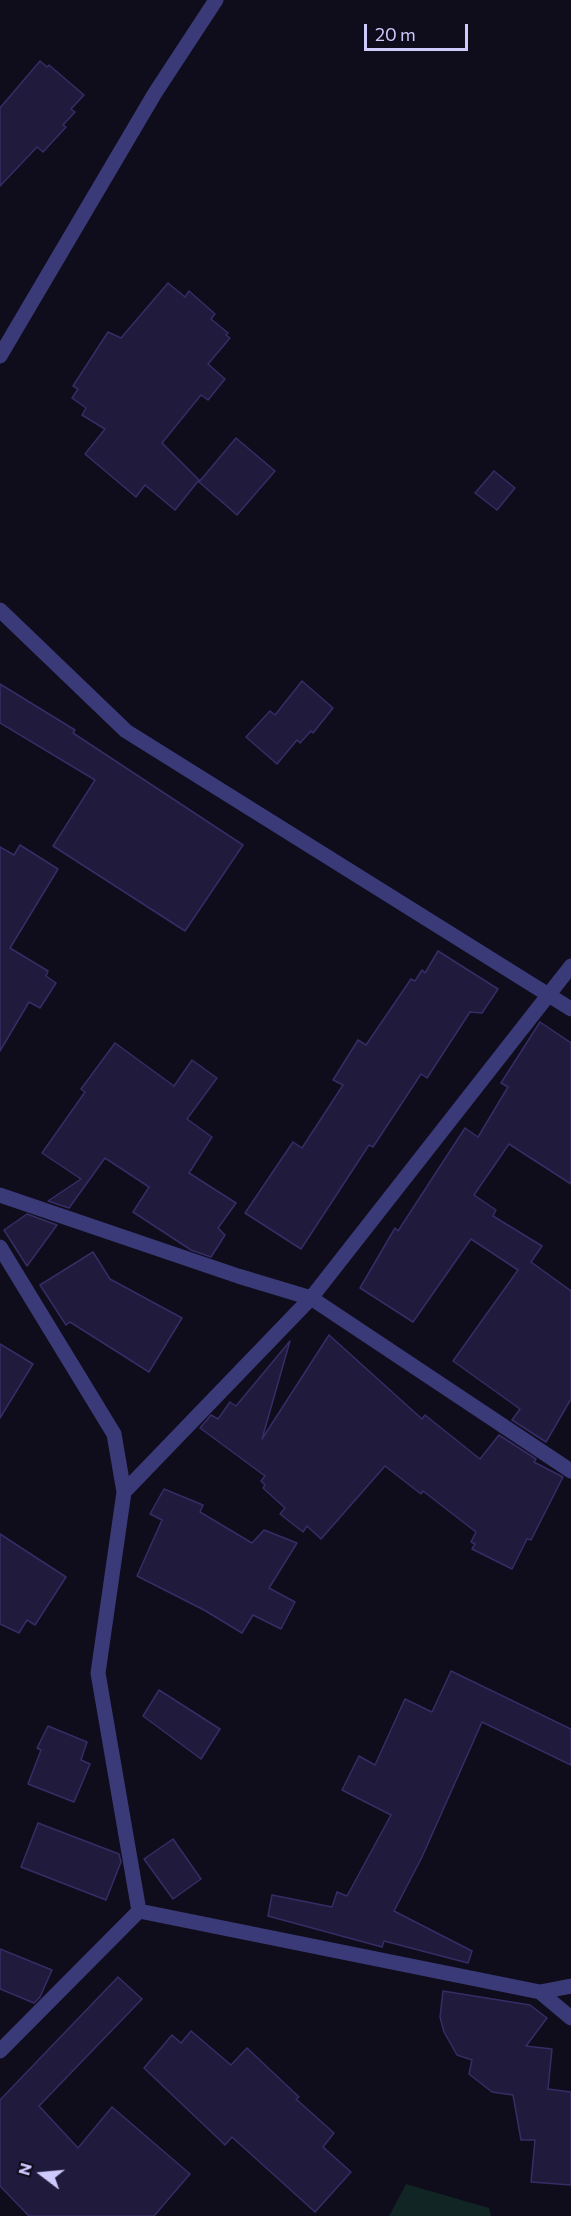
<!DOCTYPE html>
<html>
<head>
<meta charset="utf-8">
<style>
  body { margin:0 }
  #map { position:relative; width:571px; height:2216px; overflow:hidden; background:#0f0c1c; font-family:Commissioner,sans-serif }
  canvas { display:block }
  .north { position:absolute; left:12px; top:2144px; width:60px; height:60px; -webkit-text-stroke:4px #0f0c1c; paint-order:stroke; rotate:286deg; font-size:16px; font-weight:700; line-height:24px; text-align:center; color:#cfcafc }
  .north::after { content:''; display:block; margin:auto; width:21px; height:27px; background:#cfcafc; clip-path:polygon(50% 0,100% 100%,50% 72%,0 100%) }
  .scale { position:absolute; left:364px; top:24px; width:104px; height:27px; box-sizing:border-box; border:3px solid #cfcafc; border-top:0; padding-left:8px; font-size:18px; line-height:21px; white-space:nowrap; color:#cfcafc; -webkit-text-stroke:4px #0f0c1c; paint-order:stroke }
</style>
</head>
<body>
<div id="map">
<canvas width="571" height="2216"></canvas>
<div class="north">N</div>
<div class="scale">20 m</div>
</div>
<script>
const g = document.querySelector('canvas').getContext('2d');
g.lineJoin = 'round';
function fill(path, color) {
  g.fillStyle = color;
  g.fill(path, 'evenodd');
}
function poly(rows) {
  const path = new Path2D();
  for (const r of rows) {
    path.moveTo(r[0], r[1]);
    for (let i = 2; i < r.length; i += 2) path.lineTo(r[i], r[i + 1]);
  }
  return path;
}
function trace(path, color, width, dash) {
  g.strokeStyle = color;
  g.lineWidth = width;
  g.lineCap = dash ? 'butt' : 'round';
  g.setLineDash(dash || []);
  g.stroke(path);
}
fill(poly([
  [406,2184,489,2208,491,2216,389,2216]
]), '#102524');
const building = poly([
  [40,61,47,67,49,65,84,95,71,109,75,112,63,125,66,127,43,152,37,147,0,186,0,108,40,61],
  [168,283,185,297,189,291,215,314,211,319,228,333,226,335,230,338,208,364,225,379,208,400,201,395,162,443,199,480,175,510,145,485,136,497,85,454,105,429,82,415,86,408,72,398,78,389,73,386,108,332,121,338,168,283],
  [236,438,275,471,237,515,199,482,236,438],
  [494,471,515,488,497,510,475,493,494,471],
  [302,681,333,708,313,733,311,731,300,743,297,740,277,764,246,737,270,711,275,715,302,681],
  [0,684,75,730,73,733,243,845,185,931,53,846,95,780,0,723,0,684],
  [20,845,58,869,10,948,48,971,46,976,56,983,40,1008,29,1002,0,1051,0,847,14,855,20,845],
  [438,951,498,989,482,1013,470,1012,427,1078,421,1074,373,1147,369,1145,301,1249,245,1213,293,1142,302,1148,343,1085,333,1080,358,1040,366,1045,411,979,415,981,422,970,425,973,438,951],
  [540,1022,571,1043,571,1184,509,1144,474,1195,496,1210,493,1216,542,1246,531,1262,571,1291,571,1399,546,1442,512,1420,520,1409,453,1361,518,1270,471,1239,413,1322,360,1288,395,1228,398,1231,465,1128,478,1137,508,1087,501,1083,540,1022],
  [115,1043,174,1086,192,1060,217,1078,187,1119,212,1137,189,1173,236,1203,218,1228,225,1235,211,1257,191,1250,133,1212,149,1187,105,1158,69,1208,48,1201,81,1179,42,1153,85,1092,81,1089,115,1043],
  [27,1214,57,1225,27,1266,4,1230,27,1214],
  [93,1252,110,1279,182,1318,149,1372,70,1322,66,1325,40,1285,93,1252],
  [329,1335,422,1419,425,1415,480,1459,499,1435,536,1459,534,1462,563,1477,531,1540,527,1539,512,1569,472,1549,475,1544,471,1542,476,1532,423,1491,421,1494,385,1466,321,1539,307,1526,303,1532,280,1514,285,1508,263,1488,265,1485,261,1481,265,1476,200,1428,211,1415,218,1419,230,1402,236,1406,290,1341,262,1439,329,1335],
  [0,1344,33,1364,0,1418,0,1344],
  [164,1489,203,1505,200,1512,252,1543,264,1530,297,1543,269,1588,295,1602,281,1629,253,1615,242,1633,204,1610,137,1576,162,1520,150,1514,164,1489],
  [0,1534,66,1577,35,1625,27,1620,19,1633,0,1624,0,1534],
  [451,1671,571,1729,571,1765,482,1722,422,1857,394,1911,472,1951,468,1963,384,1941,382,1947,268,1916,272,1895,332,1907,337,1892,347,1896,391,1815,342,1790,359,1756,375,1765,405,1699,432,1712,451,1671],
  [159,1690,220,1729,201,1759,143,1716,159,1690],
  [48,1726,87,1742,81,1760,90,1764,74,1802,28,1784,41,1750,37,1748,48,1726],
  [38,1823,119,1854,121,1862,106,1900,21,1867,38,1823],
  [173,1839,201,1879,173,1899,144,1859,173,1839],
  [0,1949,52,1970,40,1997,34,2003,0,1989,0,1949],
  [118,1977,142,1999,39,2106,78,2148,112,2107,190,2174,154,2216,29,2216,0,2186,0,2100,118,1977],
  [443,1991,530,2005,547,2018,526,2046,552,2049,548,2089,571,2092,571,2185,531,2182,535,2140,521,2140,513,2095,492,2092,469,2074,472,2060,457,2055,444,2032,440,2017,443,1991],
  [191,2031,231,2065,247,2048,299,2097,296,2099,334,2133,323,2147,351,2172,315,2212,232,2137,225,2145,144,2068,172,2035,181,2043,191,2031]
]);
fill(building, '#201a3c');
trace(building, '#372d66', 1.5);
trace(poly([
  [0,610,126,731,571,1009],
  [0,1195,238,1276,311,1298,571,1471],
  [0,1247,114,1434,124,1492,98,1673,139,1911],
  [124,1492,311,1298,571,966],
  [139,1911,540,1992,571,1986],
  [540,1992,571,2018],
  [0,2051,139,1911]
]), '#3b3a78', 15);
trace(poly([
  [0,356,155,93,216,0]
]), '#3b3a78', 15);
</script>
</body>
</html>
